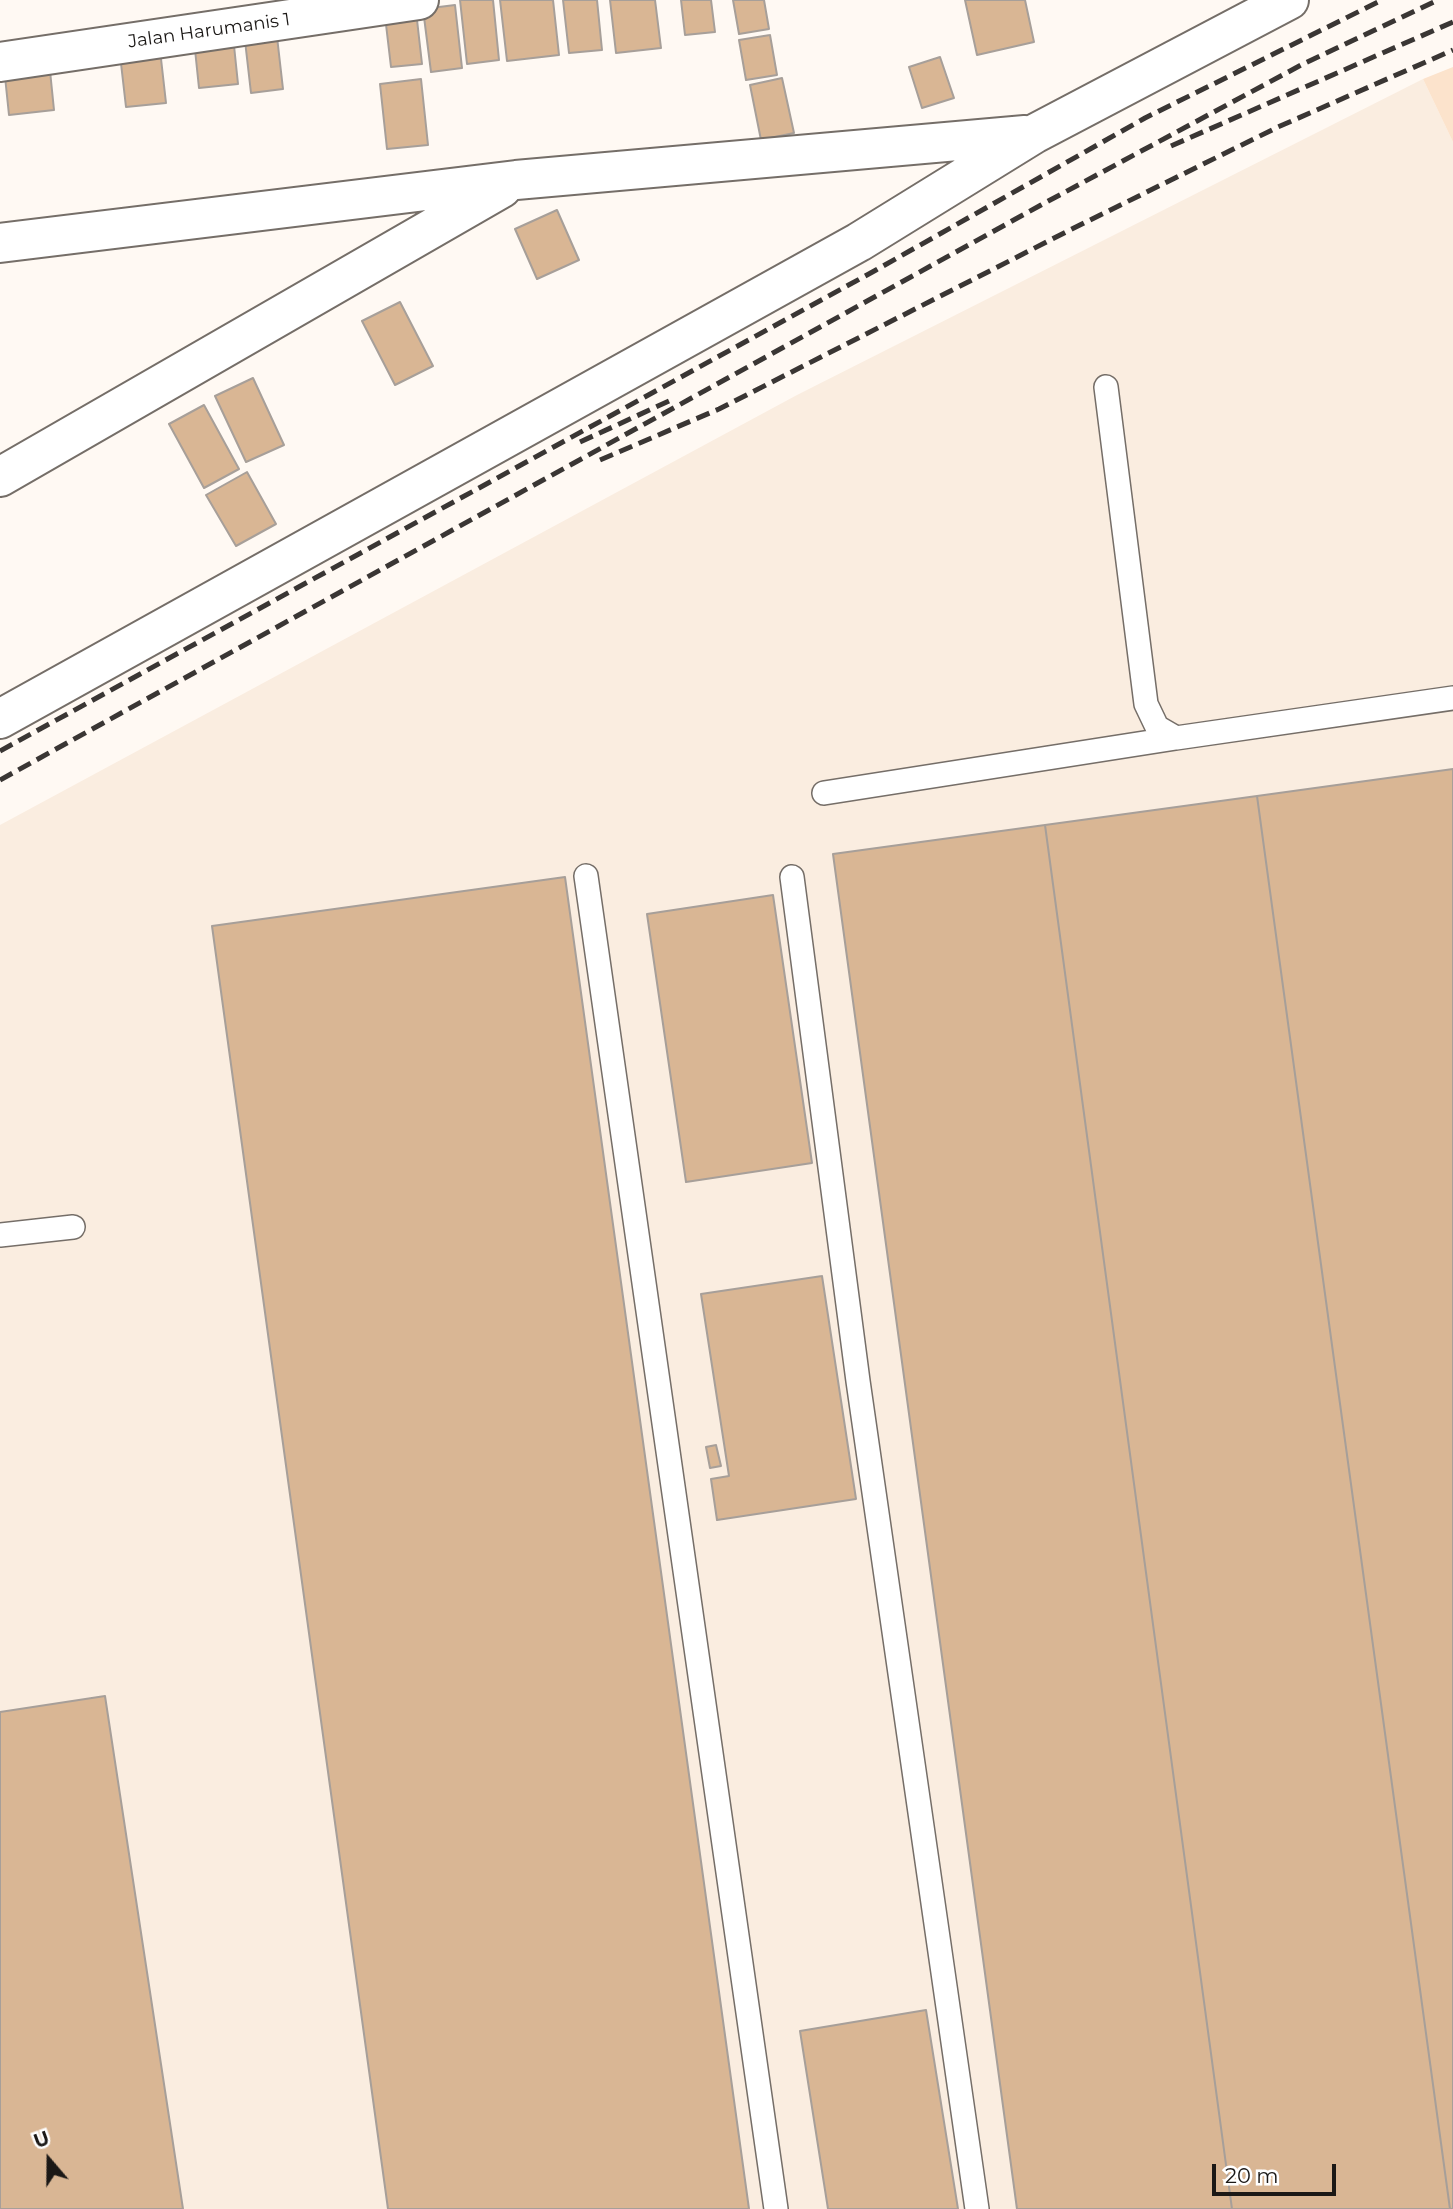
<!DOCTYPE html>
<html>
<head>
<meta charset="utf-8">
<style>
  body { margin:0 }
  #map { position:relative; width:1453px; height:2209px; overflow:hidden; background:#fff9f3; font-family:Montserrat,sans-serif }
  canvas { display:block }
  .north { position:absolute; left:14px; top:2125px; width:70px; height:70px; -webkit-text-stroke:5px #fff; paint-order:stroke; rotate:340deg; font-size:19px; font-weight:700; line-height:28px; text-align:center; color:#1b1816 }
  .north::after { content:''; display:block; margin:auto; width:24px; height:32px; background:#1b1816; clip-path:polygon(50% 0,100% 100%,50% 72%,0 100%) }
  .scale { position:absolute; left:1212px; top:2164px; width:124px; height:32px; box-sizing:border-box; border:4px solid #1b1816; border-top:0; padding-left:9px; font-size:21px; line-height:24px; white-space:nowrap; color:#1b1816; -webkit-text-stroke:5px #fff; paint-order:stroke }
</style>
</head>
<body>
<div id="map">
<canvas width="1453" height="2209"></canvas>
<div class="north">U</div>
<div class="scale">20 m</div>
</div>
<script>
const g = document.querySelector('canvas').getContext('2d');
g.lineJoin = 'round';
function fill(path, color) {
  g.fillStyle = color;
  g.fill(path, 'evenodd');
}
function poly(rows) {
  const path = new Path2D();
  for (const r of rows) {
    path.moveTo(r[0], r[1]);
    for (let i = 2; i < r.length; i += 2) path.lineTo(r[i], r[i + 1]);
  }
  return path;
}
function trace(path, color, width, dash) {
  g.strokeStyle = color;
  g.lineWidth = width;
  g.lineCap = dash ? 'butt' : 'round';
  g.setLineDash(dash || []);
  g.stroke(path);
}
function label(font, color, halo, rows, align = 'center') {
  g.font = font + ' Montserrat,sans-serif';
  g.lineWidth = 6;
  g.setLineDash([]);
  g.textBaseline = 'middle';
  g.strokeStyle = halo;
  g.fillStyle = color;
  for (const [text, x, y, turn = 0] of rows) {
    g.save();
    g.translate(x, y);
    g.rotate((+turn || 0) * Math.PI / 180);
    g.textAlign = isNaN(turn) ? turn : align;
    if (halo) g.strokeText(text, 0, 0);
    g.fillText(text, 0, 0);
    g.restore();
  }
}
fill(poly([
  [1423,79,1453,142,1453,2209,0,2209,0,825,797,395]
]), '#faede0');
fill(poly([
  [1453,67,1453,142,1423,79]
]), '#fce3cc');
const building = poly([
  [460,0,493,0,499,60,467,64,460,0],
  [500,0,553,0,559,55,507,61,500,0],
  [563,0,597,0,602,50,569,53,563,0],
  [610,0,655,0,661,48,616,53,610,0],
  [681,0,711,0,715,32,685,35,681,0],
  [733,0,764,0,769,29,739,34,733,0],
  [965,0,1025,0,1034,42,977,55,965,0],
  [455,5,462,68,431,72,423,9,455,5],
  [416,11,422,64,391,67,385,16,416,11],
  [276,28,283,89,251,93,244,32,276,28],
  [770,35,777,75,746,80,739,40,770,35],
  [233,36,238,84,199,88,194,40,233,36],
  [159,41,166,103,126,107,119,46,159,41],
  [940,57,954,98,922,108,909,67,940,57],
  [49,61,54,110,9,115,4,67,49,61],
  [782,78,794,133,761,140,750,85,782,78],
  [421,79,428,145,387,149,380,84,421,79],
  [557,210,579,260,537,279,515,229,557,210],
  [400,302,433,366,395,385,362,321,400,302],
  [253,378,284,445,246,462,215,396,253,378],
  [204,405,239,469,204,488,169,424,204,405],
  [247,472,276,524,236,546,206,495,247,472],
  [1453,769,1453,2209,1450,2209,1257,796,1453,769],
  [1257,796,1450,2209,1232,2209,1045,825,1257,796],
  [1045,825,1232,2209,1017,2209,833,854,1045,825],
  [565,877,749,2209,388,2209,212,926,565,877],
  [773,895,812,1163,686,1182,647,914,773,895],
  [822,1276,856,1499,717,1520,711,1479,729,1476,701,1294,822,1276],
  [716,1445,721,1466,710,1468,706,1447,716,1445],
  [105,1696,183,2209,0,2209,0,1712,105,1696],
  [926,2010,958,2209,828,2209,800,2031,926,2010]
]);
fill(building, '#d9b694');
trace(building, '#a79f99', 2);
const service = poly([
  [1106,387,1146,704,1157,727,1176,738,1453,698],
  [824,793,1176,738],
  [586,876,776,2209],
  [792,877,858,1381,977,2209],
  [0,1235,73,1227]
]);
const minor = poly([
  [0,62,419,0],
  [0,243,516,180,1025,135],
  [0,477,502,188],
  [0,719,859,242,1034,134,1289,0]
]);
trace(service, '#756e68', 26);
trace(minor, '#756e68', 42);
trace(service, '#fff', 23);
trace(minor, '#fff', 38);
trace(poly([
  [1171,146,1453,22],
  [580,442,669,401],
  [600,460,719,409,1070,230,1278,127,1453,50],
  [0,751,876,270,1145,118,1382,0],
  [0,780,1041,205,1303,64,1438,0]
]), '#3a3634', 5, [14, 7]);
label('18px', '#1b1816', '#fff', [
  ["Jalan Harumanis 1",209,31,-8]
]);
</script>
</body>
</html>
